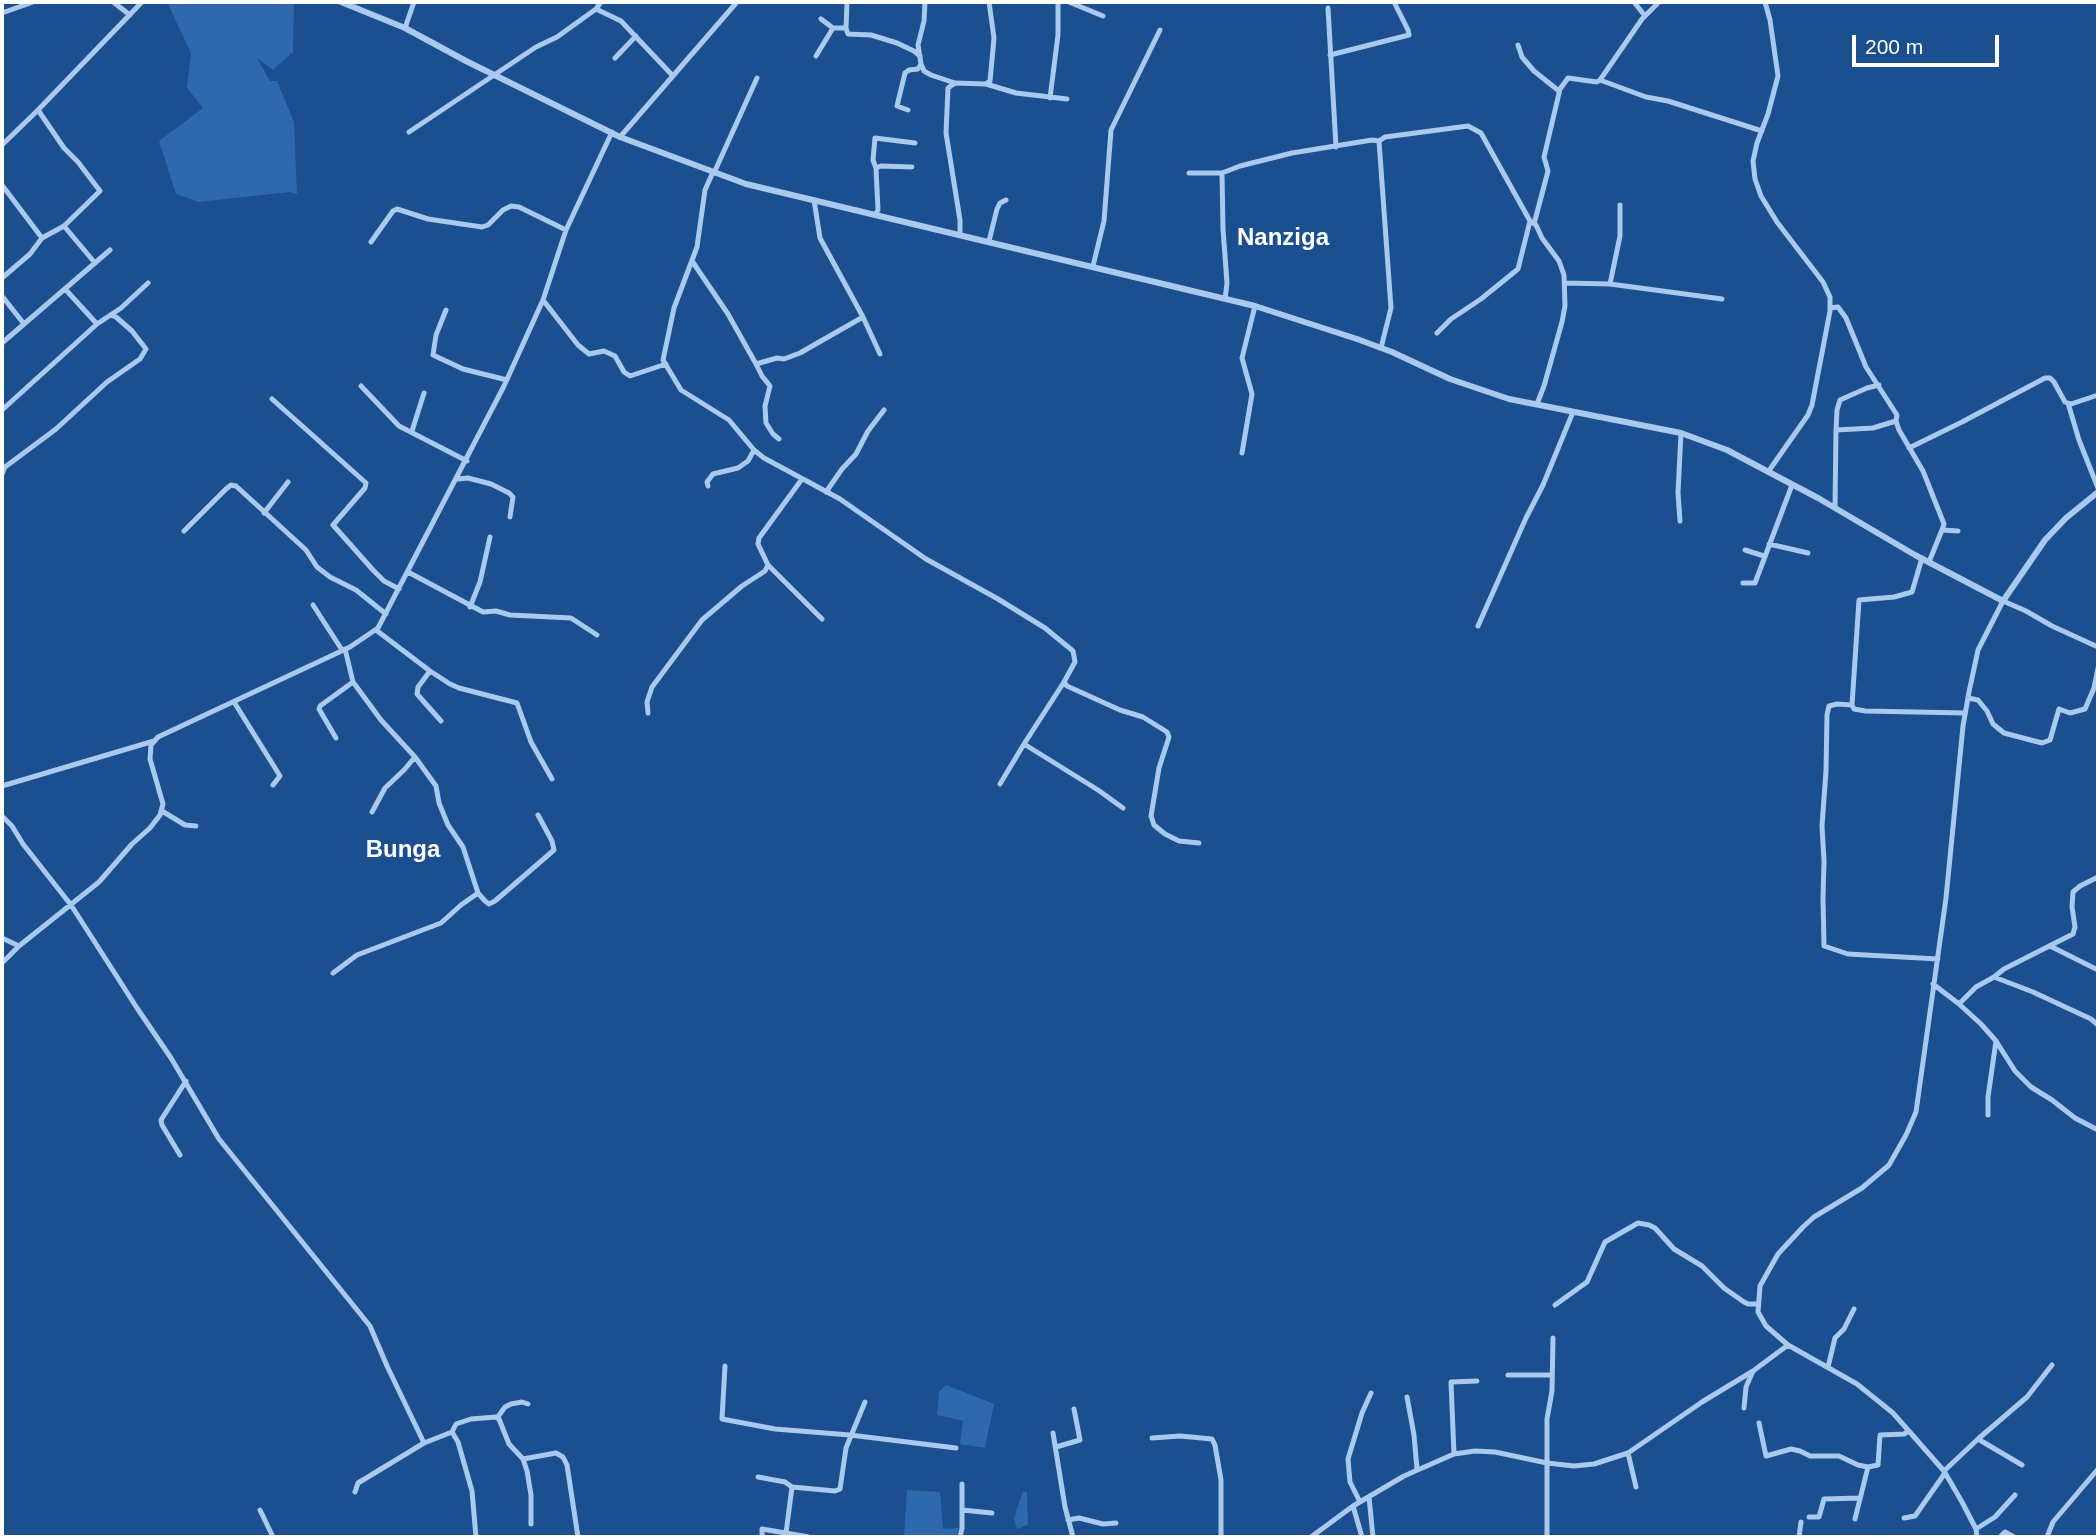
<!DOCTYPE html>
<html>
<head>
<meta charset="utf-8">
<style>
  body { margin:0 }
  #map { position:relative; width:2100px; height:1539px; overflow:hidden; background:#1b4f8f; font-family:Arial,sans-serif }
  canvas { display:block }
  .frame { position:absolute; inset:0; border:4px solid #fff; pointer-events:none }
  .scale { position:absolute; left:1852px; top:35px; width:147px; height:32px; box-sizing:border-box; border:4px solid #fff; border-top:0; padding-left:9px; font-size:21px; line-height:24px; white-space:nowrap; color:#fff; -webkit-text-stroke:5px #1b4f8f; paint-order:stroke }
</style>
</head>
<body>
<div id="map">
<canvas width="2100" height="1539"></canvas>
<div class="frame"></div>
<div class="scale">200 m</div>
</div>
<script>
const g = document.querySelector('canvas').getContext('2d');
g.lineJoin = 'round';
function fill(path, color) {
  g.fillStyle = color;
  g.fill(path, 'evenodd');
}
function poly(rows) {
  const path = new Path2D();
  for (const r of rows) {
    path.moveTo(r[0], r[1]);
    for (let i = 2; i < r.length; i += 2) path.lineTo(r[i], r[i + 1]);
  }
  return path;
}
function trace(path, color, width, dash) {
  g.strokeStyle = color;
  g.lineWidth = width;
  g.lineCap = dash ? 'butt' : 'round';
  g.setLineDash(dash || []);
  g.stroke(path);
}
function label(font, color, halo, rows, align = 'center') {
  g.font = font + ' Arial,sans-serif';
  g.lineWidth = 5;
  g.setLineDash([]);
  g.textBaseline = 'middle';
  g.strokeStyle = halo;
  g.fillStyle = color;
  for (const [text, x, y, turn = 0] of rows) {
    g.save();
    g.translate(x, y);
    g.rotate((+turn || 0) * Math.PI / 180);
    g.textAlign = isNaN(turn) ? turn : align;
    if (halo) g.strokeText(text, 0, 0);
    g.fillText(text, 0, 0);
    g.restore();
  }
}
fill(poly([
  [167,2,294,2,293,52,273,70,257,58,270,81,277,81,294,122,297,194,290,192,199,202,176,194,159,141,203,108,187,88,191,53],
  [946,1385,994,1404,985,1448,960,1444,963,1421,937,1415,939,1392],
  [907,1490,940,1492,943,1529,959,1528,957,1537,904,1537],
  [1023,1491,1027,1492,1028,1525,1017,1529,1014,1518]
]), '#2e69ad');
trace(poly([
  [113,2,130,15],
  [925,2,924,21,918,45,921,64,924,71,931,75,955,83],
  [1069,2,1103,16],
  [1634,2,1645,16],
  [1765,2,1770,20,1778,76,1768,114,1757,143,1753,161,1755,179,1761,196,1777,222,1823,282,1830,297,1830,311,1812,405,1808,415,1768,472],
  [1328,8,1336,147],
  [596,9,621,21,673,76],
  [2,13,33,2],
  [821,19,833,28,846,28,847,2],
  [405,28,414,2],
  [846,28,848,34,871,35,897,43,914,51,920,56],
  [1518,45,1522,57,1534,71,1559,91],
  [1330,55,1409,35,1408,30,1394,2],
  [816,56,833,28],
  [615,58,636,36],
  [1600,80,1642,19,1659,2],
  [986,84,1016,93,1067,99],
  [1050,98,1058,35,1058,2],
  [908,110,897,106,905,73,909,70,918,69,921,64],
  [409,132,536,47,557,37,596,9,601,2],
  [620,137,737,2],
  [1379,141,1391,308,1381,348],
  [2,145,38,110,142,2],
  [876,168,881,166,912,167],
  [713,172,705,190,697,247,674,308,663,360,681,390,729,420,754,450,764,458,840,499,926,559,998,599,1045,628,1073,651,1075,662,1064,682,1067,686,1120,710,1143,717,1167,732,1169,737,1159,768,1151,816,1154,825,1165,834,1179,841,1199,843],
  [714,173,757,78],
  [1189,173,1222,173],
  [2,185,42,238],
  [814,200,820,238,863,317,880,354],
  [875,215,878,210,876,168,873,160,875,138,915,143],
  [1534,224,1548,171,1544,157,1560,89,1568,78,1597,82,1600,80,1646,97,1668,101,1762,131],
  [64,226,95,263],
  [960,235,960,220,946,133,948,88,955,83,986,84,990,81,994,38,989,2],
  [989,241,997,209,1000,203,1006,200],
  [371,242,393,211,397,209,428,219,482,227,488,225,503,210,511,206,519,207,566,230],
  [692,261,728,314,756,364,777,358,784,359,800,353,863,317],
  [1093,266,1104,221,1111,130,1160,30],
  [2,278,30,254,42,238,64,226,100,191,78,162,64,148,38,110],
  [1565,283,1610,284,1620,236,1620,205],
  [1610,284,1722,299],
  [66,290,97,324],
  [2,296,24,324],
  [1225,299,1227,283,1223,229,1222,173,1240,166,1292,153,1372,140,1379,141,1385,137,1468,126,1481,133,1530,221,1536,225,1542,238,1559,261,1564,275,1565,306,1562,322,1544,386,1537,404],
  [543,300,578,345,589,354,604,351,615,356,624,372,630,376,666,364],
  [1830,308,1838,307,1846,318,1866,367,1897,415,1896,421,1899,430,1923,471,1944,524,1942,530],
  [446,310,436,335,433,355,463,369,507,380],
  [1437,333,1451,319,1481,299,1518,269,1530,221],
  [2,343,110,250],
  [756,364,762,376,770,386,765,406,766,423,773,434,779,439],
  [361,386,399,426,467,461],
  [272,399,366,483,365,488,333,525,373,570,384,581,399,589],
  [2068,403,2079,440,2098,488],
  [2,410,97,324,121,308,148,283],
  [1836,430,1837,410,1840,400,1867,388,1879,385],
  [412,431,424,393],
  [1909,448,1962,422,2045,378,2050,378,2054,382,2065,402,2071,404,2098,395],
  [1242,453,1252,394,1242,358,1255,306],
  [2,474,5,467,56,429,107,382,140,359,146,349,132,331,116,317,111,315],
  [458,479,468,478,491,484,509,493,513,497,510,517],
  [708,486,707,482,713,474,738,468,748,461,754,450],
  [826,492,842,469,856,454,868,431,884,410],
  [1835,508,1836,430,1873,428,1896,421],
  [264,513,288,482],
  [1680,521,1678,493,1681,433],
  [184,531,226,489,231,485,236,486,306,550,317,567,330,577,356,590,386,614],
  [1769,544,1808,553],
  [1745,550,1764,556],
  [1929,562,1942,530,1958,531],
  [768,565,822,619],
  [408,572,483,612,496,611,510,615,571,618,597,635],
  [1743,583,1755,583,1792,485],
  [313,605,342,650],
  [470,607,480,582,490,537],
  [1478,626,1526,518,1543,485,1573,412],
  [376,630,430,671,450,684,459,688,517,703,531,742,552,779],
  [430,671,418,687,417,694,441,721],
  [353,682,381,720,415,757,436,786,439,803,448,825,463,847,478,893,485,901,489,904,495,901,554,850,552,841,538,815],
  [1064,682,1024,744,1098,790,1123,808],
  [1968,698,1978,700,1987,711,1993,724,2004,733,2042,743,2050,740,2059,709,2070,713,2085,709,2094,688,2098,668],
  [234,702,280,776,273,785],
  [1852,705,1859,600,1894,597,1912,592,1922,558],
  [648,713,647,702,652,687,702,620,742,586,765,571,768,565,758,544,759,538,802,479],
  [336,738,319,709,320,706,353,682,345,649],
  [1000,784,1024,744],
  [2,786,154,741],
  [162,811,185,825,196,826],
  [372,812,385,788,404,770,415,757],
  [2,816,12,826,23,844,71,905,137,1008,171,1058,219,1139,370,1326,387,1366,424,1443],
  [2,938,19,946],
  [2050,946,2098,970],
  [1938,959,1848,954,1824,946,1823,898,1824,861,1822,826,1826,771,1827,715,1829,706,1837,704,1852,705,1854,709,1865,711,1965,713],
  [2,963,19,946,99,882,132,844,150,828,160,815,163,804,150,759,151,745,158,737,350,647,378,628,504,386,543,300,566,230,612,132],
  [333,973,357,955,441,923,461,905,478,893],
  [1994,977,2004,969,2073,934,2075,927,2072,907,2073,892,2080,886,2098,877],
  [1933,984,1959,1004,1981,1024,1996,1041,2015,1071,2031,1087,2052,1100,2075,1118,2098,1130],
  [1959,1004,1976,987,1994,977,2033,992,2091,1019,2098,1025],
  [1988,1115,1988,1097,1996,1041],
  [180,1155,162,1125,161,1120,186,1081],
  [1555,1305,1587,1282,1605,1242,1638,1223,1649,1225,1655,1228,1674,1249,1702,1266,1724,1288,1744,1302,1748,1304,1758,1304],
  [725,1366,722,1419,775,1429,850,1435,956,1448],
  [1828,1367,1835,1338,1844,1329,1854,1309],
  [1508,1375,1552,1375],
  [1407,1397,1414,1435,1417,1469],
  [1744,1408,1746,1387,1753,1371],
  [497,1418,505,1407,511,1404,522,1402,528,1404],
  [1759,1423,1766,1456,1791,1449,1800,1451,1810,1456,1839,1456,1858,1465,1868,1467],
  [452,1432,456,1424,471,1419,496,1417,499,1419,509,1444,523,1459,527,1471,531,1495,531,1524],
  [1053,1433,1065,1507,1073,1537],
  [1152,1438,1180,1436,1212,1439,1215,1445,1221,1480,1221,1537],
  [1978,1439,2022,1465],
  [1056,1447,1080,1440,1074,1409],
  [1628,1453,1636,1487],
  [1454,1454,1451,1382,1477,1381],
  [523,1459,556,1453,563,1457,567,1465,578,1537],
  [1944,1471,1978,1439,2027,1397,2052,1365],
  [758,1477,785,1482,792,1487,835,1491,840,1489,846,1448,865,1402],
  [355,1492,358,1483,424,1443,452,1432,458,1442,472,1491,476,1537],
  [1369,1497,1373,1537],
  [1360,1502,1350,1482,1348,1459,1362,1413,1371,1393],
  [1353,1506,1362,1537],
  [260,1510,273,1537],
  [962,1510,992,1513],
  [1809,1517,1819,1517,1824,1499,1860,1498],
  [1904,1518,1915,1516,1945,1473],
  [1855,1519,1868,1467,1878,1465,1880,1435,1904,1434,1909,1431],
  [1068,1520,1079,1518,1103,1524,1116,1523],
  [1976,1529,1995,1517,2015,1495],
  [786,1533,792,1487],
  [762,1537,762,1529,809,1537],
  [960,1537,962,1529,962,1484],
  [1311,1537,1353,1506,1404,1476,1454,1454,1475,1451,1495,1452,1547,1463,1574,1466,1594,1464,1628,1453,1702,1402,1753,1371,1788,1345],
  [1547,1537,1547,1419,1552,1391,1553,1338],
  [1799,1537,1801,1522],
  [1977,1537,1976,1529,1962,1502,1944,1471,1893,1413,1857,1384,1788,1345,1766,1326,1758,1312,1760,1286,1778,1254,1803,1227,1814,1217,1862,1188,1889,1165,1906,1135,1916,1112,1946,898,1963,726,1969,692,1978,650,2003,601,2026,611,2052,626,2098,647],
  [2000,1537,2005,1532,2014,1537],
  [2047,1537,2053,1522,2098,1469]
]), '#a9c9ee', 5);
trace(poly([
  [341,2,405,28,466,61,620,137,746,184,1255,306,1357,339,1392,352,1450,379,1509,399,1681,433,1727,450,1818,498,1915,555,2003,601,2045,540,2066,518,2098,492]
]), '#a9c9ee', 6);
label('bold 24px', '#fff', '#1b4f8f', [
  ["Nanziga",1283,238],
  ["Bunga",403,850]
]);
</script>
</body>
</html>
